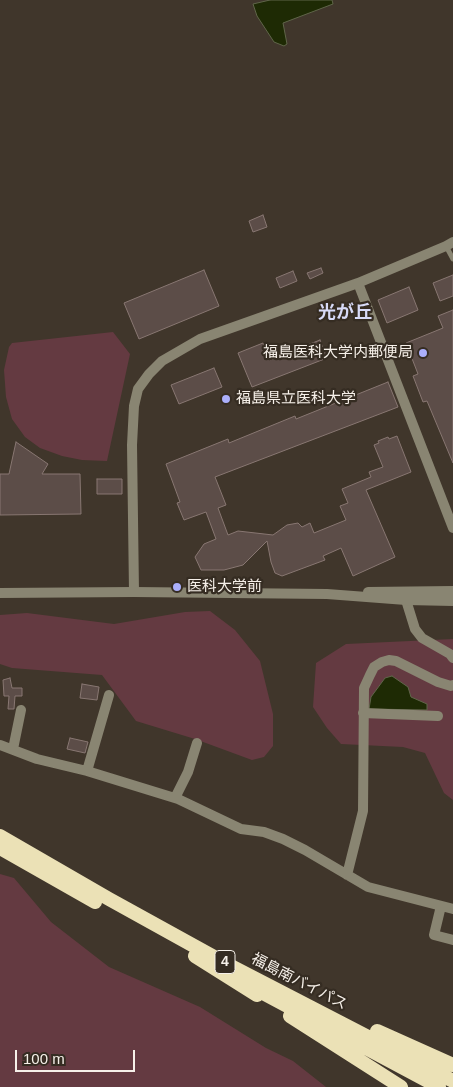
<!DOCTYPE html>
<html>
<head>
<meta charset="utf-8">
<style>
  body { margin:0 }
  #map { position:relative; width:453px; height:1087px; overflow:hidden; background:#40362b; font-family:Arial,sans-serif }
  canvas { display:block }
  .scale { position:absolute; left:15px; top:1050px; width:120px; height:22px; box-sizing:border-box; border:2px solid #f6f0e9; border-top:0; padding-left:6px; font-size:15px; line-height:18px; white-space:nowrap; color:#f6f0e9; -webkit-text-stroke:4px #352c22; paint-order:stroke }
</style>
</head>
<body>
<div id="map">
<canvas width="453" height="1087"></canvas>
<div class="scale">100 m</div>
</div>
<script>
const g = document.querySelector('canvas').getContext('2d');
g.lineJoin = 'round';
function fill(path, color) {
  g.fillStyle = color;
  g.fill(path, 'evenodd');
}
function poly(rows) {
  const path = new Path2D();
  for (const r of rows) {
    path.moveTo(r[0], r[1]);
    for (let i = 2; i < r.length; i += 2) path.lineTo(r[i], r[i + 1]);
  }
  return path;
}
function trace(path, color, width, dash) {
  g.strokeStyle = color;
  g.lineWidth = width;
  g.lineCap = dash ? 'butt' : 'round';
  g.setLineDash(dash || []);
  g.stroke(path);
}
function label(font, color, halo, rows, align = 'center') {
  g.font = font + ' Arial,"Noto Sans JP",sans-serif';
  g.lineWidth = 4.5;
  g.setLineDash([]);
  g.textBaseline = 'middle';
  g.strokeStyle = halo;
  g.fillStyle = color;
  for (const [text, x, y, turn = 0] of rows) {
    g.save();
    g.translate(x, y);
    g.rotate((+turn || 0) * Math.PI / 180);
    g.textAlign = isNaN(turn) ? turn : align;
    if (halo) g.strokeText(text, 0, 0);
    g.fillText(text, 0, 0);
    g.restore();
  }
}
fill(poly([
  [113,332,130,354,107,461,82,460,62,456,40,448,25,437,12,419,6,397,4,370,9,347,12,343],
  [210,611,235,630,260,661,273,714,273,746,264,757,252,760,195,739,136,721,102,675,12,668,0,664,0,615,27,613,114,624,185,612],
  [453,639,453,800,444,793,425,753,403,747,341,744,327,728,313,707,316,663,346,644],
  [0,874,14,878,51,922,109,967,200,1007,266,1048,293,1061,326,1087,0,1087]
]), '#643a41');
const water = poly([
  [270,0,332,0,333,4,283,23,287,44,284,46,274,42,257,16,253,4,270,0],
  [392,676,408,687,411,697,427,704,427,710,369,709,371,697,385,678,392,676]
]);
fill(water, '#1e2a04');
trace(water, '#5f6549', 1);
const building = poly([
  [263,215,267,227,253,232,249,221,263,215],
  [321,268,323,273,310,279,307,273,321,268],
  [204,270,219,306,139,339,124,303,204,270],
  [293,271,297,281,280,288,276,278,293,271],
  [453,275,453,296,440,301,433,283,453,275],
  [409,287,418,310,387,323,378,300,409,287],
  [453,310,453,463,427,401,423,402,413,376,418,374,406,343,443,328,438,316,453,310],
  [320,340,327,358,252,387,238,353,263,343,270,360,320,340],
  [214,368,222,387,179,404,171,385,214,368],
  [388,382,398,407,215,477,226,505,218,508,228,535,238,531,273,535,287,525,298,523,302,527,310,523,314,533,346,520,340,506,348,503,342,489,371,477,369,472,383,467,374,445,379,443,378,441,388,437,389,439,397,436,411,472,366,490,395,557,353,576,341,548,323,556,325,560,282,576,275,573,271,562,267,541,243,565,224,570,201,570,195,557,204,544,216,539,206,512,184,520,177,503,180,502,166,464,228,439,229,443,295,416,296,419,388,382],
  [16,442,48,464,42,474,80,474,81,514,0,515,0,474,9,474,16,442],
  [97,479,122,479,122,494,97,494,97,479],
  [10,678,12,688,22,688,22,696,15,696,14,709,8,709,9,696,4,696,3,680,10,678],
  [82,684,99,687,97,700,80,698,82,684],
  [70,738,88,742,85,753,67,749,70,738]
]);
fill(building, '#5c4d48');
trace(building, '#887772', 1);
trace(poly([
  [446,246,453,259]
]), '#898572', 5);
trace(poly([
  [358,283,453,528],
  [134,592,132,445,134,406,138,389,149,374,162,361,200,339,358,283,446,246,453,242],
  [406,592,406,600,415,629,422,638,450,654,453,658],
  [363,713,438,716],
  [0,745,37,759,87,771,178,799,241,829,264,832,283,839,305,850,368,887,453,909],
  [13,749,21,710],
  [87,771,109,695],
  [175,798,188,772,197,743],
  [347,875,363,811,364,688,370,675,374,667,382,662,389,660,396,661,438,682,451,686,453,685],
  [441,906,434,935,453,940]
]), '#898572', 10);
trace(poly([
  [368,592,453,591],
  [0,593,134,592,327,594,406,600,453,601]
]), '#898572', 10);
trace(poly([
  [0,836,109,899,223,962,453,1081],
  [0,848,95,902],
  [195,956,257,995],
  [250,986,439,1087],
  [290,1016,401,1087],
  [377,1031,453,1065]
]), '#ebe1b6', 14);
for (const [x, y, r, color] of [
  [423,353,5,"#abaffb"],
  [226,399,5,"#abaffb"],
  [177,587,5,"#abaffb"]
]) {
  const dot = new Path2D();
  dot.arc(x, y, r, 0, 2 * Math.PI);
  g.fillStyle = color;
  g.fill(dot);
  trace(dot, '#352c22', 2);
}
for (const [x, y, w] of [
  [225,962,20]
]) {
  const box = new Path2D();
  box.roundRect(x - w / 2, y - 11.5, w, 23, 4);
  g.fillStyle = '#352c22';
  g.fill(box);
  trace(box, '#f6f0e9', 1);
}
label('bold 14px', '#f6f0e9', null, [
  ["4",225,962]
]);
label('15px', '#f6f0e9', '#352c22', [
  ["福島医科大学内郵便局",413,353,"right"],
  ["福島県立医科大学",236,399],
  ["医科大学前",187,587]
], 'left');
label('15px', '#f6f0e9', '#352c22', [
  ["福島南バイパス",299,982,27]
]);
label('bold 18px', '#d7daf7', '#352c22', [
  ["光が丘",345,313]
]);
</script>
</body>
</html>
